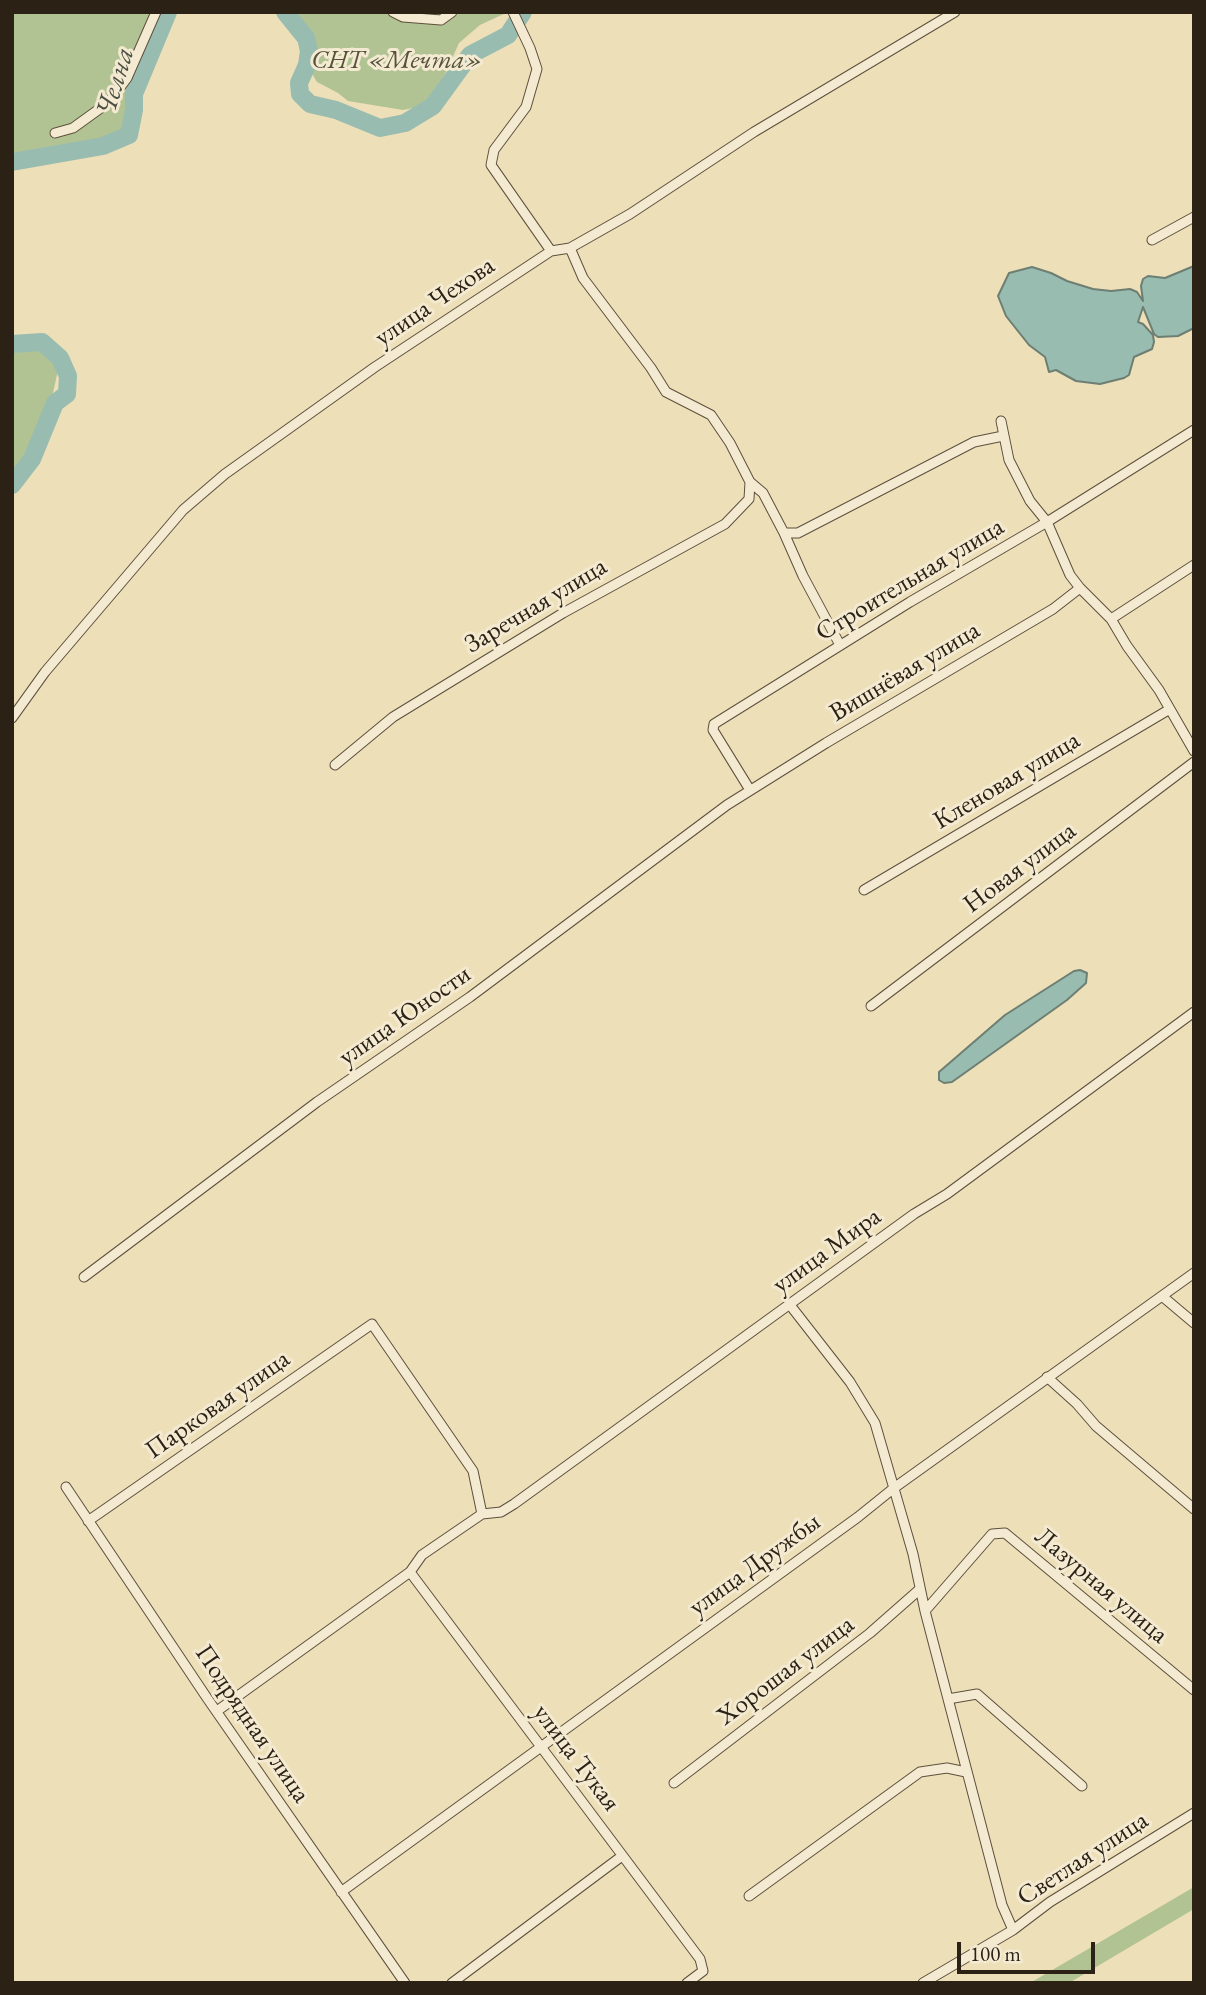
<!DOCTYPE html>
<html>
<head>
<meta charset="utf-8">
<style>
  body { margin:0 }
  #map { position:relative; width:1206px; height:1995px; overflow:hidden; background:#eddfb8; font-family:"EB Garamond",serif }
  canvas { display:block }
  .frame { position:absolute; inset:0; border:14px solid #2b2114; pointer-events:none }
  .scale { position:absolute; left:957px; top:1942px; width:138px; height:32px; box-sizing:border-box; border:4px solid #2b2114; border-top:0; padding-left:9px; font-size:21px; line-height:24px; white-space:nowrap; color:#2b2114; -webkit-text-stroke:5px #f3ead1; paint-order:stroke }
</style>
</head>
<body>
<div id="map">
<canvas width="1206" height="1995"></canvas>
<div class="frame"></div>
<div class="scale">100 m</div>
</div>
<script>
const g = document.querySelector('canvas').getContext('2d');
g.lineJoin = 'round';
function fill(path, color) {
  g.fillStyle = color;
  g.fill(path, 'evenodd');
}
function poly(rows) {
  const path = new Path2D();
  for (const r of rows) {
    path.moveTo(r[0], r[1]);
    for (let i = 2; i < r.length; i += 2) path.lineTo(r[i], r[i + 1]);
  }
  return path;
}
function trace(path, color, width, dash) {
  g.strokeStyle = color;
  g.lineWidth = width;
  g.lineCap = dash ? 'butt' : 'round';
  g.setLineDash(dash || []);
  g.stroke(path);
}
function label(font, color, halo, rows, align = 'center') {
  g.font = font + ' "EB Garamond",serif';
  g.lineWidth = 6;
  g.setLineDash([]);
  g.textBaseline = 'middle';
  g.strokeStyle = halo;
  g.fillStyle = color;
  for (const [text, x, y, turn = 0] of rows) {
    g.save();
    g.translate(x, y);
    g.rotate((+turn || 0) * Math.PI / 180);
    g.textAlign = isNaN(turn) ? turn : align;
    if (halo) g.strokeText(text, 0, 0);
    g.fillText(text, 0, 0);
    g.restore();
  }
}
fill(poly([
  [12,12,170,12,145,83,123,135,114,141,94,147,12,153],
  [285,12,508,12,480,25,459,43,445,74,428,101,418,107,403,110,348,101,338,93,317,82,305,62,301,38],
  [27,338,37,338,50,344,60,361,49,411,27,461,12,481,12,342],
  [1194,1887,1194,1909,1069,1983,1030,1983]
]), '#b2c393');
const water = poly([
  [1194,266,1194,328,1178,336,1158,337,1154,334,1143,307,1138,322,1143,324,1153,335,1154,342,1152,349,1134,357,1129,375,1124,378,1100,384,1076,381,1056,370,1049,372,1045,357,1029,345,1006,316,998,296,1009,273,1032,267,1051,273,1067,281,1093,289,1111,291,1130,289,1137,292,1143,301,1141,286,1143,279,1148,276,1165,278,1194,266],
  [1080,970,1087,973,1086,983,1067,1000,952,1082,944,1083,939,1080,939,1072,1005,1015,1074,971,1080,970]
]);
fill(water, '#99bcb1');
trace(water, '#6d7e72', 2);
trace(poly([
  [285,12,306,38,309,51,307,65,299,83,300,94,310,104,336,110,380,128,405,123,433,106,470,55,508,35,523,12],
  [12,162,103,146,129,135,134,110,134,94,168,12],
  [12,344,42,342,60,358,68,376,67,394,55,403,32,459,12,485]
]), '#99bcb1', 18);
const minor = poly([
  [393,12,403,17,441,20,452,12],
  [513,12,530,48,537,69,526,107,494,150,491,165,551,251],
  [55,133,73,128,109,102,127,78,156,12],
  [1152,240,1194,217],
  [1001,421,1009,460,1030,501,1047,522,1070,575,1080,588,1111,619,1127,646,1159,690,1194,751],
  [750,482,763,493,784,533,798,533,974,442,1003,436],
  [784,533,803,576,840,645],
  [1111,619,1194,565],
  [12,718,45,672,183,510,225,474,375,367,551,251,570,248,630,214,754,132,955,12],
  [335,765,393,717,563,613,725,524,749,499,750,482,730,443,711,415,666,392,651,368,583,278,570,248],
  [750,790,713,730,714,724,910,602,1047,522,1194,430],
  [864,890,1170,709],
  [871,1006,1194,762],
  [84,1277,317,1102,470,997,727,805,826,743,1053,609,1080,588],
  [1162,1296,1194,1323],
  [790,1305,850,1382,875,1423,913,1554,925,1611,1002,1905,1013,1930],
  [1047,1377,1077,1404,1096,1426,1194,1509],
  [66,1487,207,1698,405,1983],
  [88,1521,372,1324,473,1471,482,1514],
  [410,1572,700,1959,703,1971,687,1983],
  [925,1611,992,1534,1005,1533,1194,1690],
  [948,1699,977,1694,1082,1786],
  [217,1711,410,1572,422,1555,482,1514,501,1512,514,1504,914,1214,947,1194,1194,1012],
  [674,1783,870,1633,920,1589],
  [341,1892,858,1517,894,1488,1194,1273],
  [749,1896,920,1772,947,1768,966,1772],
  [452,1983,622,1856],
  [923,1983,1013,1930,1050,1902,1194,1813]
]);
trace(minor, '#5c503d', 11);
trace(minor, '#f3ead1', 9);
label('italic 26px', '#54523a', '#f3ead1', [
  ["СНТ «Мечта»",397,61]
]);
label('26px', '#2b2114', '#f3ead1', [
  ["улица Чехова",435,302,-34],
  ["Строительная улица",910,580,-31],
  ["Заречная улица",536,606,-31],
  ["Вишнёвая улица",905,672,-31],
  ["Кленовая улица",1007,781,-31],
  ["Новая улица",1020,868,-37],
  ["улица Юности",405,1016,-35],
  ["улица Мира",827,1251,-36],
  ["Парковая улица",218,1405,-35],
  ["улица Дружбы",755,1565,-36],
  ["Лазурная улица",1101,1586,40],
  ["Хорошая улица",786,1671,-37],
  ["Подрядная улица",252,1724,56],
  ["улица Тукая",576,1758,53],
  ["Светлая улица",1083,1859,-33]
]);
label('italic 28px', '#4c5043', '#f3ead1', [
  ["Челна",116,82,-73]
]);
</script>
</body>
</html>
